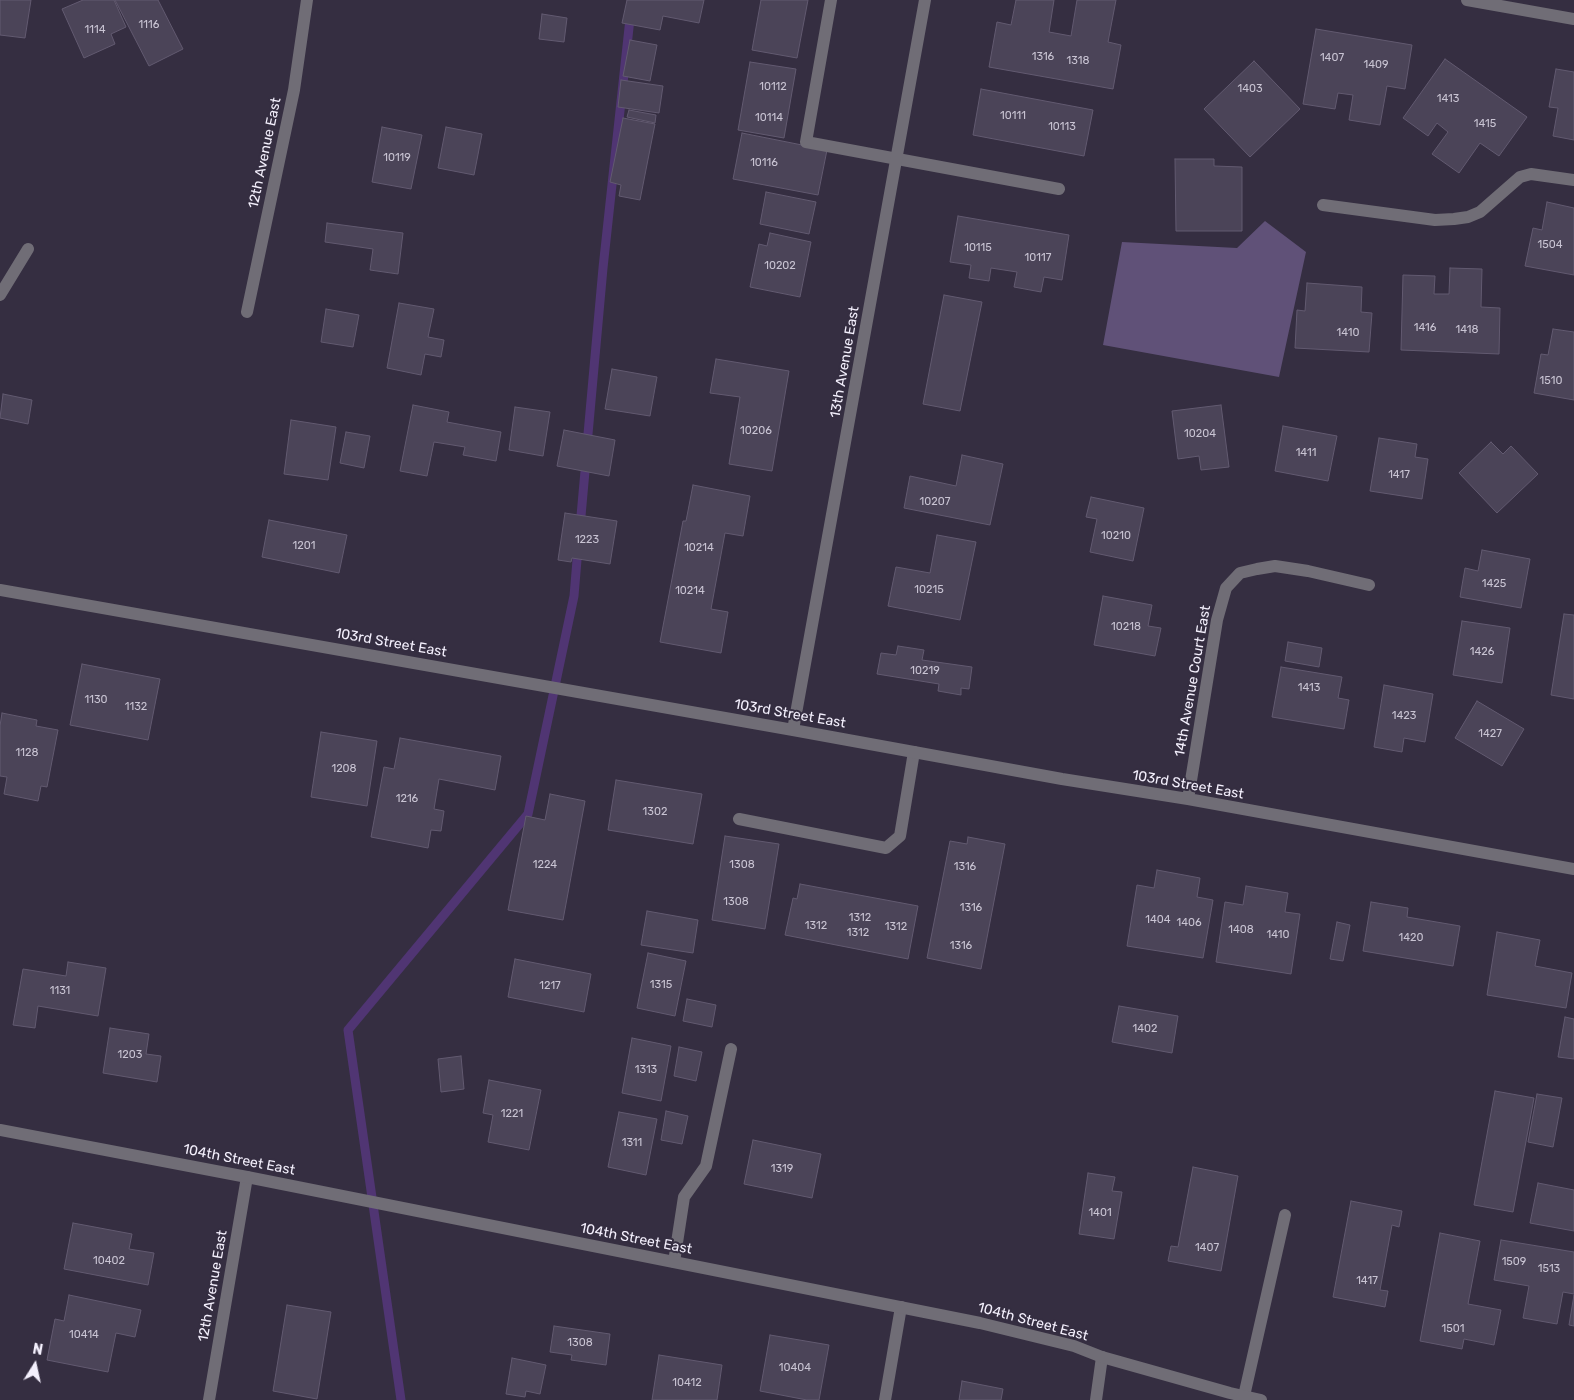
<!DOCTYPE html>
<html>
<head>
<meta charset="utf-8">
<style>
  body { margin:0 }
  #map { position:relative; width:1574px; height:1400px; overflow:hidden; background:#352e41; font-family:Rubik,sans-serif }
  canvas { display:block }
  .north { position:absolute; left:10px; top:1340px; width:50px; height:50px; -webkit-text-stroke:4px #352e41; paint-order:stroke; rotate:10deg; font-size:14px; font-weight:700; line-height:20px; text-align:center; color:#f3effc }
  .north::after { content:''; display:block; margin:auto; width:18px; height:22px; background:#f3effc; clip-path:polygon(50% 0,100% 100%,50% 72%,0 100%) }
</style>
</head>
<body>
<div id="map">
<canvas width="1574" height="1400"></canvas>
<div class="north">N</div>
</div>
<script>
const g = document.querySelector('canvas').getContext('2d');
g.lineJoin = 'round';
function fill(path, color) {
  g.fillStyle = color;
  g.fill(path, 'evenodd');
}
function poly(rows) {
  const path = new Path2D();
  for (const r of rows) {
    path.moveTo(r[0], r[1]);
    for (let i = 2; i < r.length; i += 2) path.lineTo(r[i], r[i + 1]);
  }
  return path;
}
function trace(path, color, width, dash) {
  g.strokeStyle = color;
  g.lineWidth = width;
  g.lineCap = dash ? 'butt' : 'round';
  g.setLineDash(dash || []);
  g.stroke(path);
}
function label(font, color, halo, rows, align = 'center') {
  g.font = font + ' Rubik,sans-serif';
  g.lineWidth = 4;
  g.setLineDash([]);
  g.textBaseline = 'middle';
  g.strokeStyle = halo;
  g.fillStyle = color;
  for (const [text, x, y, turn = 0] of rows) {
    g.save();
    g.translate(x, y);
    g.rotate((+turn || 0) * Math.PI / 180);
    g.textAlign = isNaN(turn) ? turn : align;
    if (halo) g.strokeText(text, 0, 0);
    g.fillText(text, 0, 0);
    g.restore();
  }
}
fill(poly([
  [1265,221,1306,252,1279,377,1103,345,1122,242,1237,248]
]), '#605178');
trace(poly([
  [587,445,603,268,632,0],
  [580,527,586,460],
  [401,1400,348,1030,528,814,574,596,578,548]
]), '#503573', 9);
const building = poly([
  [0,0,31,0,25,38,0,35,0,0],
  [83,0,114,0,126,27,111,34,115,44,84,58,62,9,83,0],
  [115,0,158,0,183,49,149,66,115,0],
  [627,0,704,0,699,23,663,16,660,30,622,23,627,0],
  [761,0,808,0,797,58,752,50,761,0],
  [1016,0,1054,0,1049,32,1071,36,1077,0,1116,0,1108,42,1121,45,1113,89,989,67,997,22,1011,25,1016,0],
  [542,14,567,18,564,42,539,39,542,14],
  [1316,29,1412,45,1405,89,1387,86,1380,125,1349,120,1353,95,1338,93,1335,109,1303,104,1316,29],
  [630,40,657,45,650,81,623,76,630,40],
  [1445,59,1527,117,1499,156,1480,143,1459,173,1432,154,1448,132,1437,123,1428,136,1403,118,1445,59],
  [1254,61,1300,109,1250,157,1204,109,1254,61],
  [750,62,796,69,784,138,738,130,750,62],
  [1556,69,1574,72,1574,140,1553,136,1558,108,1549,107,1556,69],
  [621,80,663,86,659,113,618,107,621,80],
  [981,89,1093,110,1084,156,973,135,981,89],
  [629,110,656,115,655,123,627,117,629,110],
  [623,118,655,124,640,200,619,196,621,185,610,182,623,118],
  [382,127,422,135,411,189,372,182,382,127],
  [446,127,482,134,474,175,438,168,446,127],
  [742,133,827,150,818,195,733,179,742,133],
  [1175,159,1214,159,1214,166,1242,167,1242,231,1176,231,1175,159],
  [766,192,816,202,809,234,760,224,766,192],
  [1547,202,1574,208,1574,275,1525,266,1533,228,1542,230,1547,202],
  [958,216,1069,235,1062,280,1044,277,1041,292,1014,287,1017,272,991,268,989,281,969,278,971,265,950,262,958,216],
  [327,223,403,233,398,274,370,270,373,249,325,242,327,223],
  [770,233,811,242,800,297,750,287,759,244,767,246,770,233],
  [1450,268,1482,269,1481,307,1500,308,1499,354,1401,350,1403,275,1435,276,1434,294,1449,294,1450,268],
  [1307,283,1362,287,1361,312,1372,313,1369,352,1295,348,1297,310,1305,311,1307,283],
  [944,295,982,302,960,411,923,404,944,295],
  [399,303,434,309,428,337,444,340,441,357,425,354,421,375,387,368,399,303],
  [326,309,359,315,353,347,321,342,326,309],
  [1553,329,1574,332,1574,400,1534,393,1541,354,1548,355,1553,329],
  [716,359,789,371,772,471,729,464,740,397,710,393,716,359],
  [612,369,657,377,650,416,605,409,612,369],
  [3,394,32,400,28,424,0,418,3,394],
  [413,405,449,412,447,422,501,432,496,461,463,455,465,447,434,442,427,476,400,471,413,405],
  [1221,405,1229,467,1201,470,1199,456,1178,459,1172,411,1221,405],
  [515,407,550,412,543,456,509,450,515,407],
  [291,420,336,427,328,480,284,474,291,420],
  [1283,426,1337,436,1328,481,1275,471,1283,426],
  [564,430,615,440,609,476,557,466,564,430],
  [346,432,370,436,364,468,340,463,346,432],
  [1379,438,1417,444,1415,457,1428,459,1422,499,1370,491,1379,438],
  [1491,442,1503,454,1511,446,1538,474,1497,513,1459,473,1491,442],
  [962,455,1003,464,990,525,904,508,910,476,956,486,962,455],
  [693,485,750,496,743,536,725,533,711,609,728,612,721,653,660,642,683,521,686,521,693,485],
  [1091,497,1144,508,1133,561,1090,552,1097,519,1086,517,1091,497],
  [565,513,617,521,610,564,572,558,571,562,558,560,565,513],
  [269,520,347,535,339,573,262,557,269,520],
  [937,535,976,542,960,620,888,606,896,567,930,573,937,535],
  [1482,550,1530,559,1521,608,1460,597,1465,568,1478,571,1482,550],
  [1103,596,1152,605,1148,626,1161,628,1155,656,1094,645,1103,596],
  [1564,614,1574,615,1574,699,1551,695,1564,614],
  [1462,621,1510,628,1502,683,1453,675,1462,621],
  [1288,642,1322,648,1319,667,1285,661,1288,642],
  [898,646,924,650,922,660,972,667,969,689,961,688,961,695,938,691,939,684,877,674,881,653,896,655,898,646],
  [82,664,160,679,148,740,70,725,82,664],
  [1281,667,1342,677,1338,698,1349,700,1344,729,1272,717,1281,667],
  [1384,685,1433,694,1425,742,1404,738,1402,752,1374,747,1384,685],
  [1477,701,1524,729,1502,766,1455,738,1477,701],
  [2,713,37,720,36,726,58,730,47,787,41,786,38,801,4,794,7,777,0,776,0,726,2,713],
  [321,732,377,741,367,806,311,797,321,732],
  [400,738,501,756,495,790,439,779,434,809,444,811,441,831,431,830,428,848,371,837,384,767,394,769,400,738],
  [616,780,702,794,693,844,608,830,616,780],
  [550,794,585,801,563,920,508,910,526,816,545,820,550,794],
  [725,836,779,844,765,929,712,920,725,836],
  [968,837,1005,844,981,969,927,958,950,841,967,844,968,837],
  [1157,870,1200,878,1197,897,1213,900,1203,958,1127,946,1137,885,1154,888,1157,870],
  [800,884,918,906,908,959,785,935,793,898,797,899,800,884],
  [1246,886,1288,893,1285,912,1300,914,1291,974,1216,962,1225,902,1243,905,1246,886],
  [1371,902,1408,908,1407,917,1460,926,1453,966,1363,951,1371,902],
  [647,911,698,920,693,953,641,945,647,911],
  [1337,922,1350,925,1343,961,1330,959,1337,922],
  [1497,932,1540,940,1535,966,1572,973,1566,1008,1487,995,1497,932],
  [648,953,686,961,675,1016,637,1008,648,953],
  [515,959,591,974,584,1012,508,997,515,959],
  [68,962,106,968,98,1016,38,1006,35,1028,13,1025,23,969,66,976,68,962],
  [687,999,716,1005,712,1027,683,1021,687,999],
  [1119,1006,1178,1016,1172,1053,1112,1042,1119,1006],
  [1565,1017,1574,1019,1574,1059,1558,1057,1565,1017],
  [110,1028,149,1034,146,1054,161,1056,157,1082,103,1073,110,1028],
  [632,1038,671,1046,661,1101,622,1093,632,1038],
  [679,1047,702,1052,696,1081,674,1076,679,1047],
  [461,1056,464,1089,441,1092,438,1059,461,1056],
  [489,1080,541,1090,529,1150,488,1142,493,1115,483,1113,489,1080],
  [1495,1091,1534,1098,1513,1212,1474,1205,1495,1091],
  [1537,1094,1562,1098,1553,1147,1528,1142,1537,1094],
  [666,1111,688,1116,682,1144,661,1140,666,1111],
  [619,1112,657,1119,646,1175,608,1167,619,1112],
  [753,1140,821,1154,812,1198,744,1184,753,1140],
  [1193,1167,1238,1176,1221,1271,1168,1261,1171,1246,1178,1247,1193,1167],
  [1088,1173,1115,1177,1112,1191,1122,1192,1114,1239,1079,1234,1088,1173],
  [1538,1183,1574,1190,1574,1231,1530,1223,1538,1183],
  [1351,1201,1402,1211,1399,1227,1392,1225,1380,1290,1388,1291,1385,1307,1333,1297,1351,1201],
  [73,1223,132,1234,129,1249,154,1253,148,1285,64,1269,73,1223],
  [1440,1233,1480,1241,1468,1304,1501,1310,1494,1345,1464,1339,1462,1349,1420,1341,1440,1233],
  [1501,1240,1574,1252,1574,1294,1563,1292,1557,1324,1523,1318,1529,1286,1494,1280,1501,1240],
  [69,1295,141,1310,135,1337,116,1333,108,1372,47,1360,55,1319,64,1321,69,1295],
  [1574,1295,1574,1326,1569,1325,1574,1295],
  [287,1305,331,1312,317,1399,273,1391,287,1305],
  [554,1326,610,1334,606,1365,571,1360,572,1355,550,1352,554,1326],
  [770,1335,829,1345,819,1400,807,1400,760,1391,770,1335],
  [659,1355,722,1365,717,1400,652,1400,659,1355],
  [512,1358,546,1365,540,1394,526,1391,525,1397,506,1394,512,1358],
  [962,1381,1003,1389,1001,1400,959,1400,962,1381]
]);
fill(building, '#4b4458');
trace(building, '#625a70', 1);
trace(poly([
  [831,0,806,142,1059,189],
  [0,295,28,249],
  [739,819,886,848,900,836,914,752],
  [674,1262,684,1197,706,1166,731,1049],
  [1244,1396,1285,1215]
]), '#706d76', 12);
trace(poly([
  [1467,0,1574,19],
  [1323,205,1435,220,1454,219,1468,217,1480,212,1520,177,1531,174,1574,180],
  [247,312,294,90,307,0],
  [0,590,793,730,1062,779,1188,799,1574,869],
  [793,730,925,0],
  [1188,799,1217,620,1226,588,1240,573,1257,569,1275,566,1308,571,1369,585],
  [209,1400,247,1177],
  [885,1400,901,1307],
  [1096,1400,1102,1357]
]), '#706d76', 12);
trace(poly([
  [0,1130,247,1177,980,1323,1074,1346,1102,1357,1230,1393,1261,1400]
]), '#706d76', 12);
label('11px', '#c9c4d3', null, [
  ["1116",149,25],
  ["1114",95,30],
  ["1316",1043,57],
  ["1407",1332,58],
  ["1318",1078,61],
  ["1409",1376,65],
  ["10112",773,87],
  ["1403",1250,89],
  ["1413",1448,99],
  ["10111",1013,116],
  ["10114",769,118],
  ["1415",1485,124],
  ["10113",1062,127],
  ["10119",397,158],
  ["10116",764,163],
  ["1504",1550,245],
  ["10115",978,248],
  ["10117",1038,258],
  ["10202",780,266],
  ["1416",1425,328],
  ["1418",1467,330],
  ["1410",1348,333],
  ["1510",1551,381],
  ["10206",756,431],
  ["10204",1200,434],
  ["1411",1306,453],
  ["1417",1399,475],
  ["10207",935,502],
  ["10210",1116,536],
  ["1223",587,540],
  ["1201",304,546],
  ["10214",699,548],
  ["1425",1494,584],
  ["10215",929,590],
  ["10214",690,591],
  ["10218",1126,627],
  ["1426",1482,652],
  ["10219",925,671],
  ["1413",1309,688],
  ["1130",96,700],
  ["1132",136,707],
  ["1423",1404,716],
  ["1427",1490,734],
  ["1128",27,753],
  ["1208",344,769],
  ["1216",407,799],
  ["1302",655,812],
  ["1224",545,865],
  ["1308",742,865],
  ["1316",965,867],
  ["1308",736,902],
  ["1316",971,908],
  ["1312",860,918],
  ["1404",1158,920],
  ["1406",1189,923],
  ["1312",816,926],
  ["1312",896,927],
  ["1408",1241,930],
  ["1312",858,933],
  ["1410",1278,935],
  ["1420",1411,938],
  ["1316",961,946],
  ["1315",661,985],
  ["1217",550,986],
  ["1131",60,991],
  ["1402",1145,1029],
  ["1203",130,1055],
  ["1313",646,1070],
  ["1221",512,1114],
  ["1311",632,1143],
  ["1319",782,1169],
  ["1401",1100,1213],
  ["1407",1207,1248],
  ["10402",109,1261],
  ["1509",1514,1262],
  ["1513",1549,1269],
  ["1417",1367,1281],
  ["1501",1453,1329],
  ["10414",84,1335],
  ["1308",580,1343],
  ["10404",795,1368],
  ["10412",687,1383]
]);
label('14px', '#f3effc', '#352e41', [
  ["12th Avenue East",265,153,-78],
  ["13th Avenue East",845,362,-80],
  ["103rd Street East",391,643,10],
  ["14th Avenue Court East",1193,681,-80],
  ["103rd Street East",790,714,10],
  ["103rd Street East",1188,785,10],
  ["104th Street East",239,1160,11],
  ["104th Street East",636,1239,11],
  ["12th Avenue East",213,1286,-80],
  ["104th Street East",1033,1322,15]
]);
</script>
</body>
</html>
